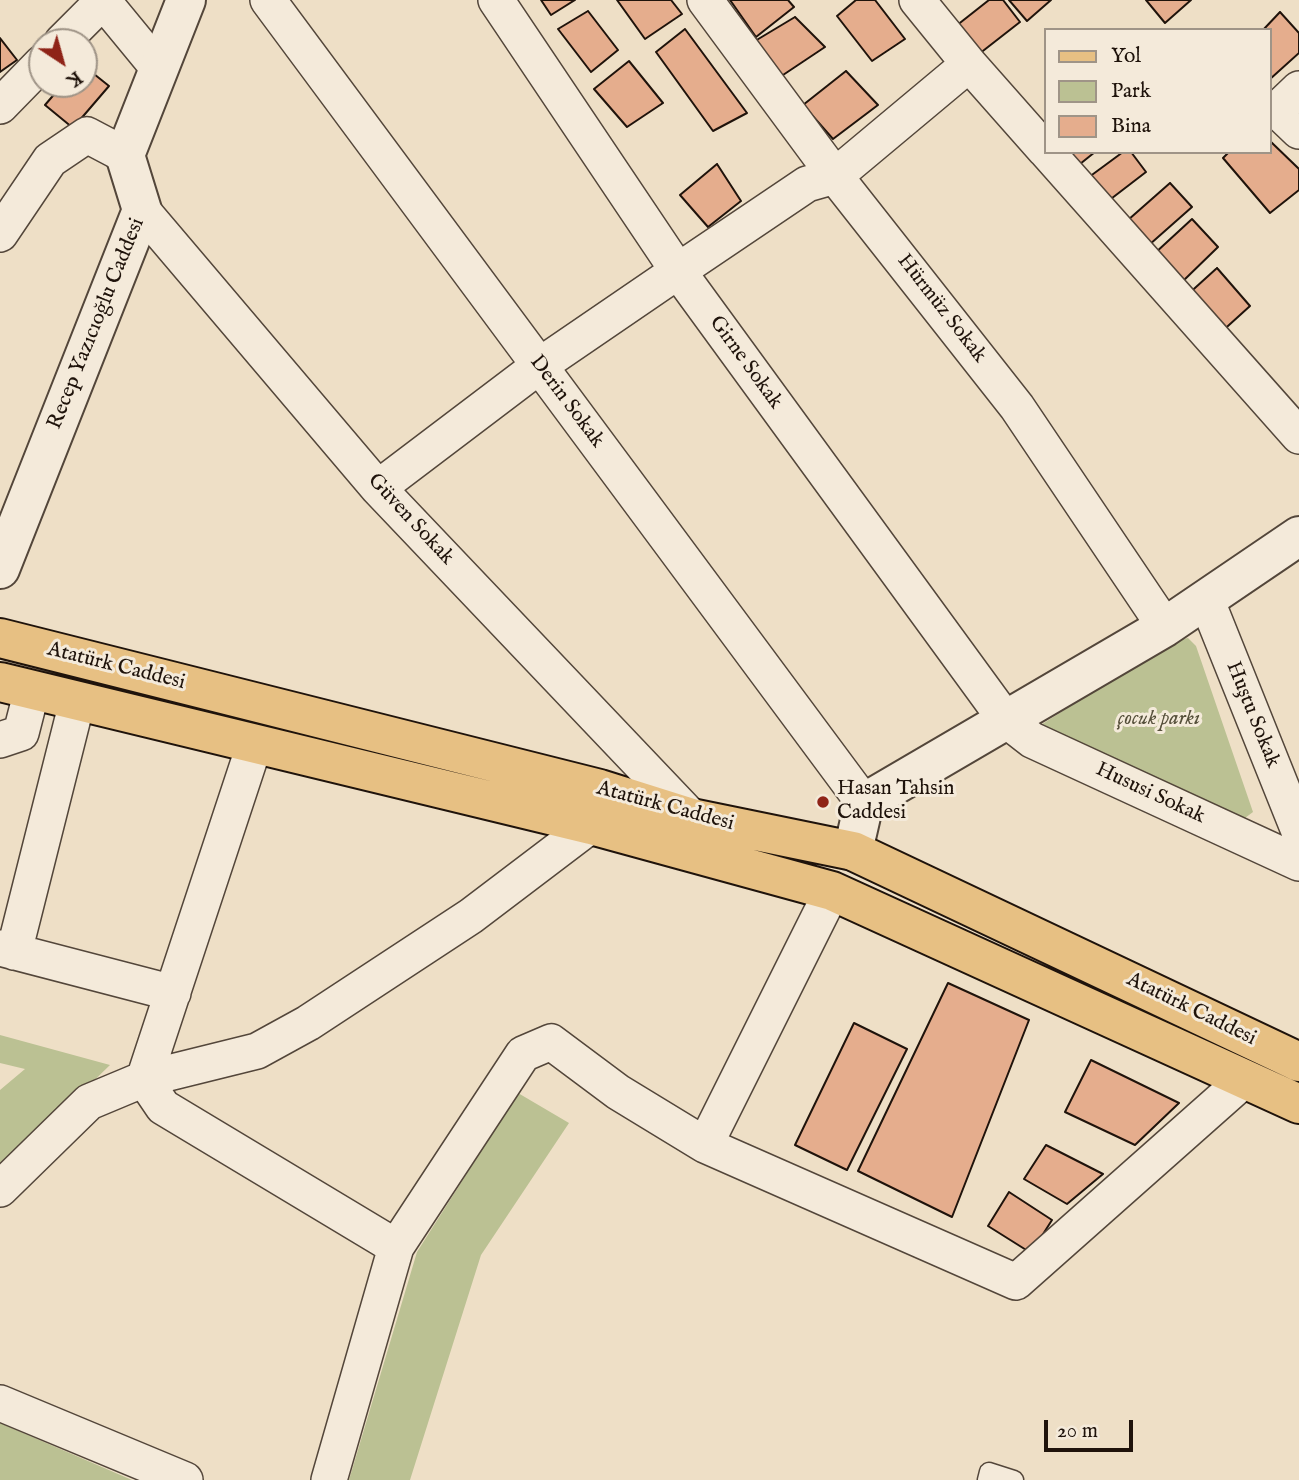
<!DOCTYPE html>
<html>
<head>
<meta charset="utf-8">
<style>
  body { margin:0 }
  #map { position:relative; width:1299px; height:1480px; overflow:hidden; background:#eedfc6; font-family:"IM FELL English",serif }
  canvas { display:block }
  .legend { position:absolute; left:1044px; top:28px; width:228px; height:126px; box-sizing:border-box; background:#f4eada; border:2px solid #9f9487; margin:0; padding:9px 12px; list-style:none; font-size:21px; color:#1f130b }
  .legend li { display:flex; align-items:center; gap:14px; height:35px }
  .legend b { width:35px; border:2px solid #9f9487 }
  .north { position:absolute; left:28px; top:28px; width:70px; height:70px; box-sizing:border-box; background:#f4eada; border:2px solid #9f9487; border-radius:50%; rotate:144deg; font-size:19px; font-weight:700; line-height:28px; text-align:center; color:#1f130b }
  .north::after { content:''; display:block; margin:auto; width:24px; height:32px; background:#8f2418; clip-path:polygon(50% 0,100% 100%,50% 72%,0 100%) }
  .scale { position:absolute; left:1044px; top:1420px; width:89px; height:32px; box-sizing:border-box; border:4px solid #1f130b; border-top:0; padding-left:9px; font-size:21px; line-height:24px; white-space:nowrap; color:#1f130b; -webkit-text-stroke:5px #f4eada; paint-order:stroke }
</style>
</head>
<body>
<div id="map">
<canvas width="1299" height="1480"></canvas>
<ul class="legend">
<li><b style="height:9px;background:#e7c083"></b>Yol</li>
<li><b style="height:19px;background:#bbc193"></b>Park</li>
<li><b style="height:19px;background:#e5ad8d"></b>Bina</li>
</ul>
<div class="north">K</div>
<div class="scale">20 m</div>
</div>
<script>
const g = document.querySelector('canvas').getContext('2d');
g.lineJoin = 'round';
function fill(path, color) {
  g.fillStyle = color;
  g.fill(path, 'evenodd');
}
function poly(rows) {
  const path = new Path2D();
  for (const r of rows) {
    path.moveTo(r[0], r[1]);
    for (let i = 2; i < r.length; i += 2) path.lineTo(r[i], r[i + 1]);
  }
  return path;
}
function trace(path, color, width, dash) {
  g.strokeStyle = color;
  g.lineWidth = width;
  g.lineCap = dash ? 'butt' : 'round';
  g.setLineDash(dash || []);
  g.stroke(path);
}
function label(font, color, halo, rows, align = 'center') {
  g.font = font + ' "IM FELL English",serif';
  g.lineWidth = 6;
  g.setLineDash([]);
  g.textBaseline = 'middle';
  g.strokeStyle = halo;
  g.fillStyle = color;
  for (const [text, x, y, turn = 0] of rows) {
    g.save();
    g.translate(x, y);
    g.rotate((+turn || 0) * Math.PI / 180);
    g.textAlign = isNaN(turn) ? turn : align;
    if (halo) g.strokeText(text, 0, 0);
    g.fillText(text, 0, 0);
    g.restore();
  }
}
fill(poly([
  [1188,638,1196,646,1253,812,1245,818,1042,735,1036,728,1173,641],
  [0,1035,110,1065,0,1172,0,1090,25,1069,0,1063],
  [518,1093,569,1123,481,1255,410,1480,349,1480,417,1252],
  [0,1423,132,1480,0,1480]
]), '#bbc193');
const building = poly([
  [541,0,575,0,551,15,541,0],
  [617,0,671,0,682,14,645,39,617,0],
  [730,0,788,0,794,7,756,37,730,0],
  [856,0,875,0,905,39,872,61,837,16,856,0],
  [989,0,1003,0,1020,22,979,54,956,26,989,0],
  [1009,0,1051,0,1027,21,1009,0],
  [1146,0,1191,0,1165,23,1146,0],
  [588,11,618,50,591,72,558,29,588,11],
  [1280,12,1299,33,1299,53,1269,80,1269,30,1263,30,1280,12],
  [795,17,825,47,780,77,750,44,795,17],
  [685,29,747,113,713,131,656,52,685,29],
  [0,38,17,60,0,72,0,38],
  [629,61,663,103,627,127,594,89,629,61],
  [84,66,109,86,73,128,45,105,63,84,84,84,84,66],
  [846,71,878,105,833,139,803,105,846,71],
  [1269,140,1299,169,1299,190,1270,213,1223,158,1229,152,1269,152,1269,140],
  [1055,152,1095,152,1070,172,1055,152],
  [1123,152,1131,152,1146,172,1103,205,1085,180,1123,152],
  [717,164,741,201,708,227,680,195,717,164],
  [1170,183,1192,207,1149,245,1128,220,1170,183],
  [1192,219,1218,247,1181,283,1154,254,1192,219],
  [1217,268,1250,306,1218,335,1185,297,1217,268],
  [948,983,1029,1020,952,1217,858,1171,948,983],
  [854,1023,907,1049,847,1170,795,1145,854,1023],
  [1091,1060,1179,1103,1135,1145,1065,1112,1091,1060],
  [1046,1145,1103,1174,1067,1204,1024,1179,1046,1145],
  [1009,1192,1052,1220,1031,1253,988,1226,1009,1192]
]);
fill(building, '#e5ad8d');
trace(building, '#1f130b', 2);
const service = poly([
  [987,1480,989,1472,1014,1480]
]);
const minor = poly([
  [268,0,864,803],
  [496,0,678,271,1005,719,1032,740,1299,863],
  [705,0,835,176,1017,407,1165,627],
  [917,0,969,64],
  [62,42,103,1,159,69],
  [1299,89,1277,110,1299,131],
  [0,106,42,63],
  [1047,152,1299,436],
  [142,210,378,488,692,818],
  [0,234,50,160,87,135,125,155],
  [378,488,539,366,678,271,807,184,835,176,969,64,1045,150],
  [1206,599,1299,831],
  [0,740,21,733,32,690],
  [0,948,173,993],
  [14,952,77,702],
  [144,1079,255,743],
  [144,1079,163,1107,396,1247],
  [705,1145,832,891],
  [0,1189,89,1102,144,1079,257,1051,308,1023,471,916,591,825],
  [0,1403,185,1480],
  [329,1480,396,1247,523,1054,551,1042,618,1092,705,1145,1016,1282,1245,1079]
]);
const tertiary = poly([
  [0,569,142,210,125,155,186,0],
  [853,851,864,803,1165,627,1299,536]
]);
const primary = poly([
  [0,638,600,789,692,818,853,851,1299,1062],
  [0,682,591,825,832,891,1299,1104]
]);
trace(service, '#53463a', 21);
trace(minor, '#53463a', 38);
trace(tertiary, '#53463a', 42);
trace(primary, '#1f130b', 42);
trace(service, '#f4eada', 18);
trace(minor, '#f4eada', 35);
trace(tertiary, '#f4eada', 38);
trace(primary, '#e7c083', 38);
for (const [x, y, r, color] of [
  [823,802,7,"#8f2418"]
]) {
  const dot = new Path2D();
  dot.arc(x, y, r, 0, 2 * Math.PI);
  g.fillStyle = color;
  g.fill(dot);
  trace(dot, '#f4eada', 2.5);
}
label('21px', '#1f130b', '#f4eada', [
  ["Hürmüz Sokak",941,309,52],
  ["Recep Yazıcıoğlu Caddesi",97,324,-68],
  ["Girne Sokak",745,363,54],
  ["Derin Sokak",566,402,53],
  ["Güven Sokak",410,520,47],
  ["Atatürk Caddesi",116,667,14],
  ["Huştu Sokak",1252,715,68],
  ["Hususi Sokak",1150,794,25],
  ["Atatürk Caddesi",665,807,15],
  ["Atatürk Caddesi",1191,1010,26]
]);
label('italic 21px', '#56503b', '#f4eada', [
  ["çocuk parkı",1159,720]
]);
label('21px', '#1f130b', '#f4eada', [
  ["Hasan Tahsin",837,790],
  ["Caddesi",837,814]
], 'left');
</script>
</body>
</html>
